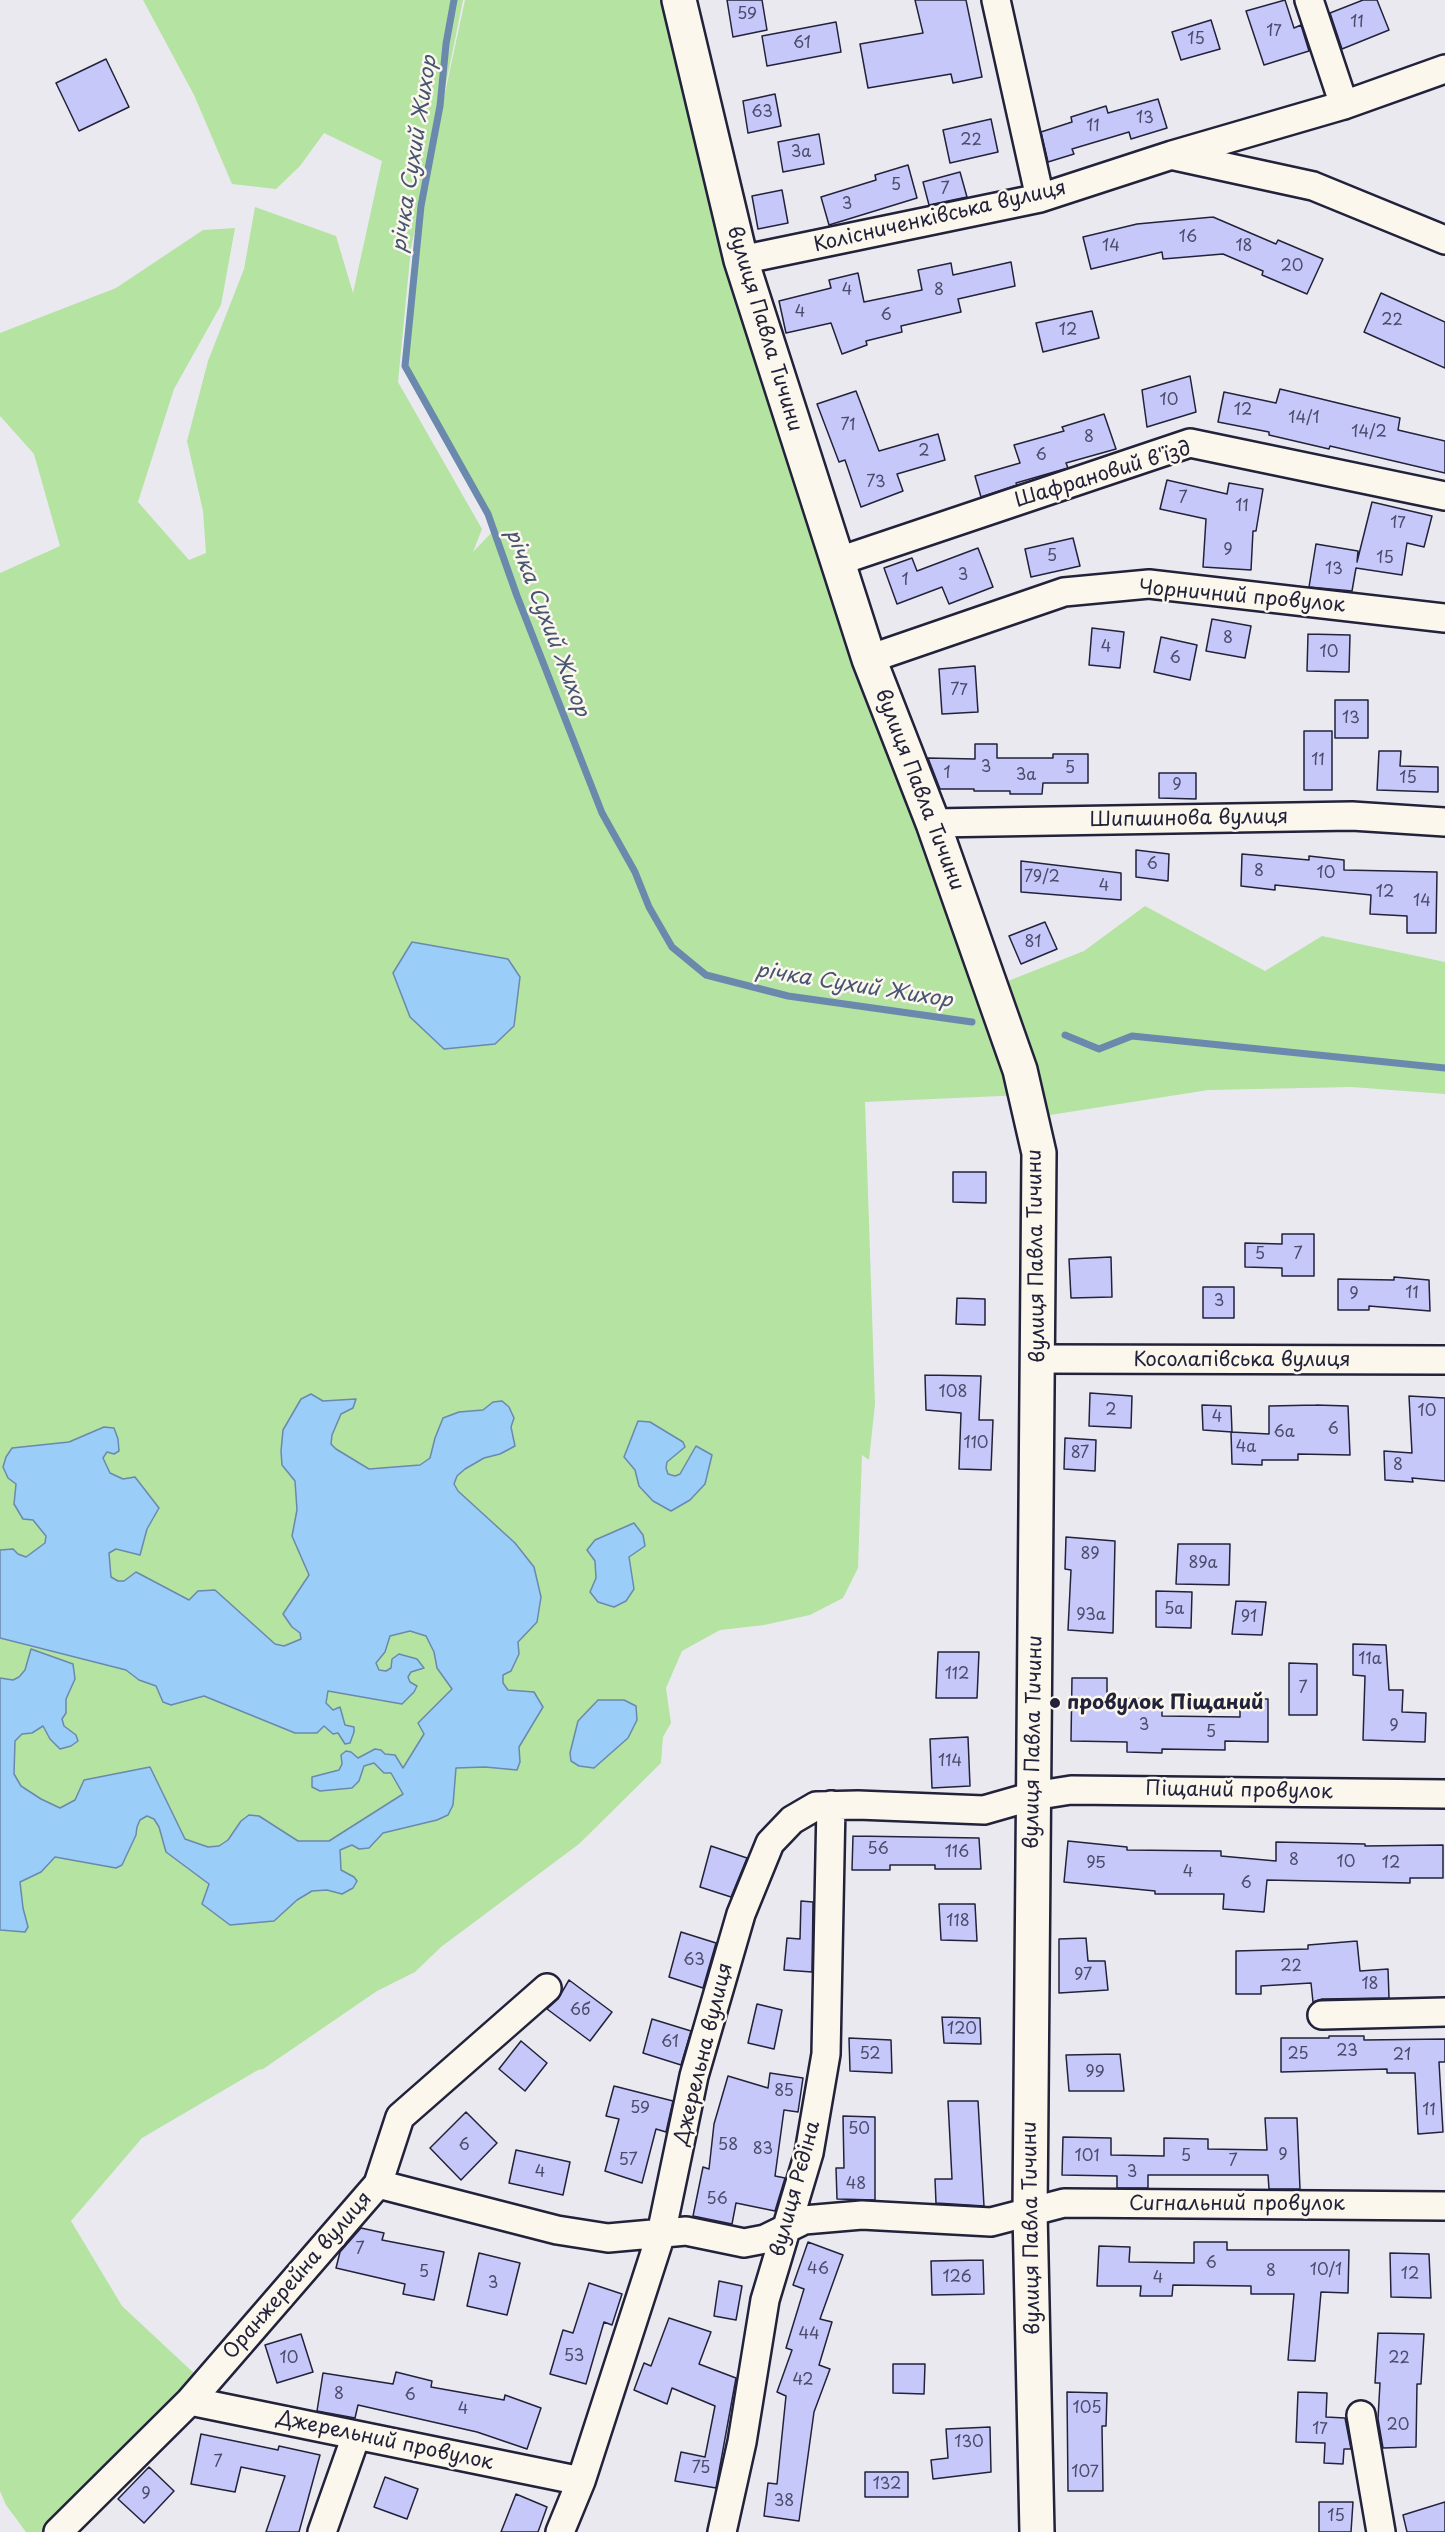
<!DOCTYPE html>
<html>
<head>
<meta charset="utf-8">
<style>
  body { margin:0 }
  canvas { display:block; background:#ebe9f0 }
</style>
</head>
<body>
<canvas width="1445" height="2532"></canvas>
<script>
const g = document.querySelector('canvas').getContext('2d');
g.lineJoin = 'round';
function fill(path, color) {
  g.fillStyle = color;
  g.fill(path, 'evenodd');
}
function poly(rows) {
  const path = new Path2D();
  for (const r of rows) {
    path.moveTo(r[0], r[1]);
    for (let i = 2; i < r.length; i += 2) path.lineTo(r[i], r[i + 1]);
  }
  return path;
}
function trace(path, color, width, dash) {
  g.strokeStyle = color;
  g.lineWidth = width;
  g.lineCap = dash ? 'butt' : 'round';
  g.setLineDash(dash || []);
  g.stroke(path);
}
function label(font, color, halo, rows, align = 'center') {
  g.font = font + ' "Playpen Sans",sans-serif';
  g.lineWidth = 5;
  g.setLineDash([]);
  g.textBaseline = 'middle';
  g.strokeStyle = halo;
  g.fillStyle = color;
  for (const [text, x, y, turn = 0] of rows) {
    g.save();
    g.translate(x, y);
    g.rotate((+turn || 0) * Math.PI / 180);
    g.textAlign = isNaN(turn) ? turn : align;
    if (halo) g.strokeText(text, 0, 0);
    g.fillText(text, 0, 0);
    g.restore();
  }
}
fill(poly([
  [143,0,463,0,431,158,465,0,679,0,741,260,1000,991,1008,981,1084,951,1145,906,1265,971,1322,936,1445,962,1445,1094,1351,1087,1208,1090,1031,1118,1024,1095,865,1102,875,1404,869,1460,862,1455,858,1568,843,1598,810,1615,764,1625,720,1630,682,1651,666,1688,671,1723,663,1737,661,1763,579,1844,441,1947,415,1972,377,1991,263,2069,258,2070,142,2138,71,2221,122,2306,197,2376,56,2532,26,2532,6,2505,0,2491,0,573,60,546,34,454,0,416,0,333,116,288,203,230,235,228,221,305,174,389,138,502,189,560,206,553,203,511,187,441,208,361,244,269,255,207,336,236,353,293,382,161,324,133,300,166,276,189,232,184,194,95],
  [428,169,405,366,488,514,494,530,473,552,482,529,398,382,411,248]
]), '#b4e3a2');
const water = poly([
  [412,942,508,959,520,977,514,1026,495,1044,444,1049,410,1017,393,973,412,942],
  [311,1394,323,1401,356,1399,353,1408,341,1414,332,1435,331,1444,336,1449,369,1469,420,1465,430,1458,435,1438,443,1418,459,1412,483,1410,493,1402,502,1401,509,1407,514,1418,511,1427,515,1446,500,1454,484,1458,465,1469,457,1476,454,1484,458,1491,515,1543,534,1567,541,1597,537,1622,518,1642,519,1654,511,1671,503,1675,503,1683,508,1690,534,1692,543,1707,519,1747,520,1762,517,1770,485,1767,456,1768,453,1805,448,1815,437,1820,383,1833,369,1848,359,1849,352,1845,340,1850,341,1870,354,1877,357,1881,353,1888,342,1894,327,1890,312,1891,297,1900,274,1921,230,1925,202,1904,209,1884,166,1852,159,1827,154,1819,147,1816,140,1820,137,1827,136,1835,122,1865,116,1868,55,1857,41,1872,20,1882,23,1908,28,1927,25,1932,0,1930,0,1678,13,1680,19,1677,25,1670,31,1649,73,1664,75,1679,66,1699,66,1713,62,1719,64,1726,76,1735,78,1741,71,1746,60,1749,50,1739,43,1726,32,1733,22,1734,15,1741,14,1774,21,1786,41,1799,60,1808,75,1800,84,1780,150,1767,185,1839,208,1847,219,1846,228,1840,241,1821,249,1815,259,1816,298,1841,329,1841,403,1794,391,1773,384,1773,374,1763,364,1766,359,1781,352,1788,320,1791,312,1787,312,1777,339,1770,342,1764,341,1755,346,1751,351,1752,358,1758,375,1749,381,1750,385,1754,395,1755,403,1768,424,1734,418,1723,452,1689,437,1668,434,1652,426,1636,410,1631,390,1636,385,1652,376,1663,379,1670,386,1671,391,1668,392,1659,399,1654,417,1659,424,1668,411,1672,408,1677,410,1682,417,1686,414,1692,402,1704,328,1691,326,1703,333,1710,340,1707,345,1725,354,1727,354,1732,350,1743,345,1744,338,1733,333,1734,324,1726,317,1733,295,1733,204,1696,171,1705,163,1702,156,1686,139,1680,126,1670,0,1638,0,1550,13,1549,18,1554,26,1557,45,1543,46,1536,33,1520,23,1519,14,1504,16,1484,8,1478,3,1467,6,1457,12,1448,69,1442,104,1427,114,1428,118,1439,119,1451,114,1454,107,1452,103,1458,110,1473,123,1479,135,1477,159,1508,147,1529,140,1555,116,1549,109,1553,111,1577,118,1581,124,1581,136,1572,189,1600,198,1591,215,1590,275,1644,284,1646,301,1639,300,1633,292,1627,283,1614,309,1575,292,1536,297,1510,295,1481,282,1465,281,1451,283,1430,301,1399,311,1394],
  [638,1421,650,1422,683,1442,685,1447,667,1462,666,1468,668,1474,675,1476,680,1474,696,1446,712,1455,705,1484,690,1500,671,1511,653,1501,639,1486,635,1470,624,1457,638,1421],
  [634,1523,643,1535,645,1546,629,1557,634,1589,626,1601,614,1607,598,1602,590,1592,596,1578,595,1561,587,1550,595,1540,634,1523],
  [598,1700,624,1700,636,1706,637,1720,628,1738,594,1768,579,1766,571,1761,570,1753,578,1721,598,1700]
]);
fill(water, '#9acdf7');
trace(water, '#6a89ac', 1.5);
trace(poly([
  [454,0,446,44,440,106,421,206,405,366,488,514,517,596,602,813,635,872,649,907,672,947,706,975,788,996,972,1022],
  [1065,1035,1099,1049,1132,1036,1445,1068]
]), '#6a89ac', 7);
const building = poly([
  [727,0,762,0,767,30,733,37,727,0],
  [915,0,966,0,982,77,953,83,951,74,868,88,860,44,923,33,915,0],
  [1285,0,1294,28,1301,25,1309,51,1264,65,1246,11,1285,0],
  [1363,0,1377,0,1389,30,1342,49,1330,13,1363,0],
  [1211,20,1220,49,1181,60,1172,32,1211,20],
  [836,22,841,52,767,66,762,36,836,22],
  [106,59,129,107,79,131,56,83,106,59],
  [775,94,781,126,748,133,743,101,775,94],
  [1158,99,1167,128,1131,139,1129,132,1072,149,1074,154,1048,162,1041,132,1072,122,1071,117,1106,106,1108,113,1158,99],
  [991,119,998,152,950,163,943,130,991,119],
  [819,134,824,164,783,172,778,142,819,134],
  [908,165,917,198,829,225,821,197,876,180,875,175,908,165],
  [960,172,967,197,929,205,923,182,960,172],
  [782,190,788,223,758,229,752,196,782,190],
  [1213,217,1276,244,1278,240,1323,259,1307,294,1262,275,1263,271,1223,254,1163,259,1162,252,1091,269,1083,237,1137,224,1213,217],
  [1011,262,1015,286,958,299,961,312,901,326,902,332,866,341,867,345,842,354,831,323,786,333,779,301,831,288,829,280,858,273,864,302,922,290,918,270,951,263,953,275,1011,262],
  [1381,293,1445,322,1445,368,1364,332,1381,293],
  [1092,311,1099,338,1043,352,1036,323,1092,311],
  [1190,376,1196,412,1147,427,1142,390,1190,376],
  [1280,389,1400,418,1398,430,1445,441,1445,473,1330,446,1329,449,1269,435,1269,432,1218,422,1224,392,1276,403,1280,389],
  [856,391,879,451,938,434,945,460,897,474,903,491,861,507,845,460,839,462,817,404,856,391],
  [1104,414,1116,449,1066,463,1068,468,1016,483,1017,485,981,497,975,476,1020,463,1014,445,1064,431,1062,427,1104,414],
  [1167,480,1227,494,1229,483,1263,489,1256,531,1253,531,1251,570,1203,567,1206,519,1160,509,1167,480],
  [1372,502,1432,516,1424,547,1407,543,1402,575,1356,568,1352,591,1309,587,1316,544,1358,551,1357,562,1372,502],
  [1073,538,1080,566,1031,577,1025,549,1073,538],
  [978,548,993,587,949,604,942,587,897,604,884,568,912,558,917,571,978,548],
  [1212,619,1251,626,1245,658,1206,651,1212,619],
  [1092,628,1124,632,1120,668,1089,665,1092,628],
  [1308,634,1350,635,1349,672,1307,671,1308,634],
  [1161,637,1197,645,1190,680,1154,672,1161,637],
  [975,666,978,712,942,714,939,669,975,666],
  [1335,700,1368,700,1368,738,1335,738,1335,700],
  [1304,731,1332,731,1332,790,1304,790,1304,731],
  [975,744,997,744,997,758,1053,758,1053,754,1088,754,1088,783,1043,783,1042,794,1010,794,1010,791,974,791,974,789,940,789,928,758,975,759,975,744],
  [1379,751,1401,751,1400,766,1438,767,1438,792,1377,790,1379,751],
  [1159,773,1196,773,1196,799,1159,798,1159,773],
  [1136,850,1169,854,1168,881,1136,877,1136,850],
  [1242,854,1309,860,1309,856,1344,860,1344,870,1437,872,1436,933,1407,933,1407,916,1370,914,1371,895,1275,885,1275,890,1241,886,1242,854],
  [1021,861,1121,873,1121,900,1021,892,1021,861],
  [1045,922,1057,949,1021,964,1009,936,1045,922],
  [953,1172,986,1172,986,1203,953,1202,953,1172],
  [1282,1234,1314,1234,1314,1276,1282,1276,1282,1268,1245,1267,1245,1243,1282,1244,1282,1234],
  [1111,1257,1112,1297,1071,1298,1069,1259,1111,1257],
  [1394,1277,1429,1280,1430,1311,1369,1306,1369,1310,1338,1310,1338,1279,1394,1280,1394,1277],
  [1203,1287,1234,1287,1234,1318,1203,1318,1203,1287],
  [957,1298,985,1299,985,1325,956,1324,957,1298],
  [925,1375,981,1376,979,1420,993,1420,991,1470,959,1469,961,1413,926,1410,925,1375],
  [1090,1393,1132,1396,1131,1428,1089,1426,1090,1393],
  [1409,1396,1445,1398,1445,1481,1412,1478,1413,1482,1385,1480,1384,1451,1412,1453,1409,1396],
  [1202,1405,1231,1406,1232,1432,1203,1430,1202,1405],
  [1316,1405,1348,1406,1350,1455,1298,1454,1298,1460,1262,1460,1262,1465,1232,1464,1231,1432,1269,1434,1269,1406,1316,1405],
  [1065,1438,1096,1440,1095,1471,1064,1469,1065,1438],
  [1066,1537,1115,1541,1113,1633,1068,1630,1071,1570,1065,1569,1066,1537],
  [1178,1544,1230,1544,1229,1585,1176,1584,1178,1544],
  [1156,1591,1192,1592,1191,1628,1156,1627,1156,1591],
  [1236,1601,1266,1602,1262,1635,1232,1634,1236,1601],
  [1353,1644,1386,1645,1389,1690,1403,1690,1402,1712,1426,1713,1425,1742,1363,1740,1365,1676,1353,1675,1353,1644],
  [938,1652,979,1652,977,1698,936,1698,938,1652],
  [1289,1663,1317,1664,1317,1715,1289,1715,1289,1663],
  [1072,1678,1107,1678,1107,1698,1162,1699,1162,1716,1240,1717,1240,1699,1268,1699,1268,1742,1225,1741,1225,1750,1162,1749,1162,1753,1127,1752,1127,1742,1071,1741,1072,1678],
  [968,1737,970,1786,932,1788,930,1739,968,1737],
  [853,1836,979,1838,981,1869,935,1869,935,1865,890,1865,890,1870,852,1870,853,1836],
  [1068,1841,1127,1847,1127,1850,1221,1851,1221,1856,1276,1861,1276,1842,1365,1844,1365,1846,1443,1845,1443,1878,1410,1878,1410,1883,1267,1880,1264,1912,1223,1909,1224,1894,1155,1894,1155,1891,1064,1882,1068,1841],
  [711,1846,747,1858,731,1897,700,1887,711,1846],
  [801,1901,813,1902,812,1972,784,1970,787,1938,800,1939,801,1901],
  [939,1904,975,1904,977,1941,941,1940,939,1904],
  [681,1932,716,1943,703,1988,669,1977,681,1932],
  [1086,1938,1088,1961,1105,1961,1108,1990,1059,1993,1059,1939,1086,1938],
  [1357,1941,1360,1971,1388,1969,1389,1998,1322,1999,1313,2002,1311,1983,1261,1986,1261,1994,1236,1994,1236,1951,1308,1949,1308,1945,1357,1941],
  [569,1980,612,2012,590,2041,547,2009,558,1999,569,1980],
  [757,2004,782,2010,774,2049,748,2043,757,2004],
  [942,2017,980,2018,981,2044,944,2043,942,2017],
  [652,2019,691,2031,681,2065,643,2053,652,2019],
  [1329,2036,1364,2036,1364,2040,1445,2039,1445,2062,1439,2062,1443,2132,1418,2134,1415,2073,1387,2073,1387,2069,1281,2072,1281,2038,1329,2038,1329,2036],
  [849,2038,891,2040,892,2073,850,2071,849,2038],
  [521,2041,547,2063,525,2091,499,2069,521,2041],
  [1120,2054,1124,2091,1069,2091,1066,2055,1120,2054],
  [770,2073,803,2078,798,2112,784,2110,775,2176,785,2178,775,2211,736,2203,732,2224,693,2216,703,2167,709,2169,714,2124,728,2076,768,2088,770,2073],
  [614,2086,673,2101,666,2132,656,2129,642,2183,605,2171,619,2119,606,2116,614,2086],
  [948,2101,978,2101,984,2206,936,2203,935,2179,952,2179,948,2101],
  [466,2112,497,2143,461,2180,430,2148,466,2112],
  [843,2116,875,2117,875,2200,837,2199,836,2168,844,2168,843,2116],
  [1265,2118,1297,2118,1300,2189,1269,2189,1268,2175,1148,2175,1148,2188,1117,2188,1117,2176,1062,2175,1063,2137,1111,2138,1111,2155,1164,2156,1164,2138,1208,2139,1208,2149,1267,2150,1265,2118],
  [516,2150,570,2162,563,2195,509,2183,516,2150],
  [361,2228,384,2233,382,2240,444,2252,434,2300,403,2294,405,2284,336,2268,340,2252,361,2228],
  [808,2242,843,2255,820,2319,832,2322,819,2365,830,2369,814,2412,799,2521,764,2516,768,2483,777,2484,786,2396,777,2392,792,2350,786,2348,804,2289,793,2285,808,2242],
  [1194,2242,1227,2242,1227,2250,1349,2250,1348,2293,1321,2292,1315,2361,1288,2360,1294,2294,1251,2294,1251,2286,1173,2285,1172,2296,1140,2296,1141,2286,1097,2286,1099,2246,1130,2247,1129,2262,1194,2263,1194,2242],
  [479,2253,520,2263,507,2315,467,2306,479,2253],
  [1390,2253,1429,2254,1431,2298,1391,2297,1390,2253],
  [983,2260,984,2294,932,2295,931,2261,983,2260],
  [719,2281,742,2286,736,2320,714,2316,719,2281],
  [589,2283,622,2294,612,2325,604,2322,586,2384,550,2374,563,2330,573,2333,589,2283],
  [669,2318,711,2332,699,2364,736,2378,716,2488,675,2481,681,2452,705,2457,715,2406,672,2388,667,2404,634,2390,644,2363,651,2366,669,2318],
  [1378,2333,1424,2334,1421,2384,1417,2384,1416,2447,1383,2448,1378,2419,1380,2383,1375,2383,1378,2333],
  [301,2334,313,2372,277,2383,265,2345,301,2334],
  [893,2364,925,2364,924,2394,893,2393,893,2364],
  [396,2372,432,2381,431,2387,504,2400,505,2395,541,2408,527,2449,477,2432,358,2405,355,2418,317,2411,323,2373,393,2384,396,2372],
  [1067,2392,1107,2393,1106,2426,1102,2426,1103,2491,1068,2491,1067,2392],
  [1298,2392,1327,2393,1326,2417,1345,2418,1351,2449,1344,2449,1343,2464,1324,2463,1325,2443,1296,2442,1298,2392],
  [990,2427,991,2472,933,2479,931,2460,948,2458,946,2429,990,2427],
  [201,2434,278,2450,279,2446,320,2455,299,2532,266,2532,285,2476,241,2467,235,2492,191,2484,201,2434],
  [149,2467,174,2491,144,2523,118,2499,149,2467],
  [865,2472,908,2472,908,2497,865,2497,865,2472],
  [385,2477,418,2489,407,2519,374,2507,385,2477],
  [516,2494,547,2507,538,2532,501,2532,516,2494],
  [1319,2502,1353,2502,1351,2532,1319,2532,1319,2502],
  [1445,2502,1445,2532,1407,2532,1403,2515,1445,2502]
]);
fill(building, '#c7c8fa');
trace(building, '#22223b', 1.5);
const minor = poly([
  [996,0,1040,198],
  [1309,0,1344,105],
  [1175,156,1313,186,1445,240],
  [741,260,1040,198,1172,155,1344,105,1445,69],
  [836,562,1190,443,1445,496],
  [869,659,1064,592,1149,584,1445,618],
  [933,823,1352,816,1445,822],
  [1039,1359,1445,1360],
  [1322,2015,1445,2012],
  [378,2184,557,2230,608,2238,686,2231,744,2243,765,2239,804,2220,862,2215,991,2222,1064,2203,1445,2206],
  [190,2401,581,2481],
  [1361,2415,1381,2532],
  [58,2532,190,2401,378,2184,400,2117,547,1988],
  [322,2532,356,2436],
  [560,2532,581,2481,661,2234,694,2076,741,1914,770,1843,792,1820,816,1806,858,1805,984,1810,1033,1796,1071,1790,1445,1794],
  [722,2532,742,2442,765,2300,809,2153,826,2054,831,1805]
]);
const secondary = poly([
  [679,0,741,260,869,659,933,823,1020,1070,1039,1153,1030,2212,1037,2532]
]);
trace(minor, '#22223b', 32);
trace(secondary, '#22223b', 38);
trace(minor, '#fbf7ec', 27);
trace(secondary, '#fbf7ec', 33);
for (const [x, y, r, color] of [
  [1055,1703,6,"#22223b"]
]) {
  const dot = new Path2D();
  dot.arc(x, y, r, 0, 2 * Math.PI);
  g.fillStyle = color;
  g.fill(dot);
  trace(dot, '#fbf7ec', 2);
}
label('16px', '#4b4c6b', null, [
  ["59",747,15],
  ["11",1357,23],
  ["17",1274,32],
  ["15",1196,40],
  ["61",802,44],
  ["63",762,113],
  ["13",1145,119],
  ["11",1093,127],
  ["22",971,141],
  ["3а",801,153],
  ["5",896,186],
  ["7",945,190],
  ["3",847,205],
  ["16",1188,238],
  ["14",1111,247],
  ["18",1244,247],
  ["20",1292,267],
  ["4",847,291],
  ["8",939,291],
  ["4",800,313],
  ["6",886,316],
  ["22",1392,321],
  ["12",1068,331],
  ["10",1169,401],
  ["12",1243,411],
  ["14/1",1304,419],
  ["71",848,426],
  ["14/2",1369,433],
  ["8",1089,438],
  ["2",924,452],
  ["6",1041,456],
  ["73",876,483],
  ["7",1183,499],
  ["11",1242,507],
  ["17",1398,524],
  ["9",1228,551],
  ["5",1052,557],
  ["15",1385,559],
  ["13",1334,570],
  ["3",963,576],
  ["1",905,581],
  ["8",1228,639],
  ["4",1106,648],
  ["10",1329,653],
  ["6",1175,659],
  ["77",959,691],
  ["13",1351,719],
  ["11",1318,761],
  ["3",986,768],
  ["5",1070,769],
  ["1",947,774],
  ["3а",1026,776],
  ["15",1408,779],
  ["9",1177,786],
  ["6",1152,865],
  ["8",1259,872],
  ["10",1326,874],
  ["79/2",1042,878],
  ["4",1104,887],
  ["12",1385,893],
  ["14",1422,902],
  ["81",1033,943],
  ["5",1260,1255],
  ["7",1298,1255],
  ["11",1412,1294],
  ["9",1354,1295],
  ["3",1219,1302],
  ["108",953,1393],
  ["2",1111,1411],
  ["10",1427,1412],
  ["4",1217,1418],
  ["6",1333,1430],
  ["6а",1284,1433],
  ["110",976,1444],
  ["4а",1246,1448],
  ["87",1080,1454],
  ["8",1398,1466],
  ["89",1090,1555],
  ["89а",1203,1564],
  ["5а",1174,1610],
  ["93а",1091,1616],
  ["91",1249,1618],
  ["11а",1370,1660],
  ["112",957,1675],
  ["7",1303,1689],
  ["3",1144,1726],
  ["9",1394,1727],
  ["5",1211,1733],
  ["114",950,1762],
  ["56",878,1850],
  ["116",957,1853],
  ["8",1294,1861],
  ["10",1346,1863],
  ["95",1096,1864],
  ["12",1391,1864],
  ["4",1188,1873],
  ["6",1246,1884],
  ["118",958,1922],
  ["63",694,1961],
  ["22",1291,1967],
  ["97",1083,1976],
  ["18",1370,1985],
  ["6б",580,2011],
  ["120",962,2030],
  ["61",670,2043],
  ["23",1347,2052],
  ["52",870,2055],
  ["25",1298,2055],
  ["21",1402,2056],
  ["99",1095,2073],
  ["85",784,2092],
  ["59",640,2109],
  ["11",1429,2111],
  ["50",859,2130],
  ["6",464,2146],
  ["58",728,2146],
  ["83",763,2150],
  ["9",1283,2156],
  ["101",1087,2157],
  ["5",1186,2157],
  ["57",628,2161],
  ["7",1233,2162],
  ["4",540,2173],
  ["3",1132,2173],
  ["48",856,2185],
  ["56",717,2200],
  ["7",360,2250],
  ["6",1211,2264],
  ["46",818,2270],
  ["10/1",1326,2271],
  ["8",1271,2272],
  ["5",424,2273],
  ["12",1410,2275],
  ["126",957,2278],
  ["4",1158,2279],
  ["3",493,2284],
  ["44",809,2335],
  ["53",574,2357],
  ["10",289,2359],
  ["22",1399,2359],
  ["42",803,2381],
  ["8",339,2395],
  ["6",410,2396],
  ["105",1087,2409],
  ["4",463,2410],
  ["20",1398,2426],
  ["17",1320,2430],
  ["130",969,2443],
  ["7",218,2463],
  ["75",701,2469],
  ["107",1085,2473],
  ["132",887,2485],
  ["9",146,2495],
  ["38",784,2502],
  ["15",1336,2517]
]);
label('20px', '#22223b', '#fbf7ec', [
  ["Колісниченківська вулиця",940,217,-13],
  ["вулиця Павла Тичини",764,329,73],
  ["Шафрановий в'їзд",1103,475,-17],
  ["Чорничний провулок",1242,597,5],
  ["вулиця Павла Тичини",919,790,69],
  ["Шипшинова вулиця",1189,819,-1],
  ["вулиця Павла Тичини",1037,1256,-91],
  ["Косолапівська вулиця",1242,1360],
  ["вулиця Павла Тичини",1034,1742,-89],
  ["Піщаний провулок",1239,1791,1],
  ["Джерельна вулиця",704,2054,-76],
  ["вулиця Рєдіна",796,2189,-75],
  ["Сигнальний провулок",1237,2204],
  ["вулиця Павла Тичини",1032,2228,-91],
  ["Оранжерейна вулиця",298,2276,-49],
  ["Джерельний провулок",385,2441,12]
]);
label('bold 20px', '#22223b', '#fbf7ec', [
  ["провулок Піщаний",1067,1703]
], 'left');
label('italic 21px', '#465573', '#fbf7ec', [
  ["річка Сухий Жихор",415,154,-81],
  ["річка Сухий Жихор",547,623,69],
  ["річка Сухий Жихор",854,986,9]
]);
</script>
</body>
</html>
